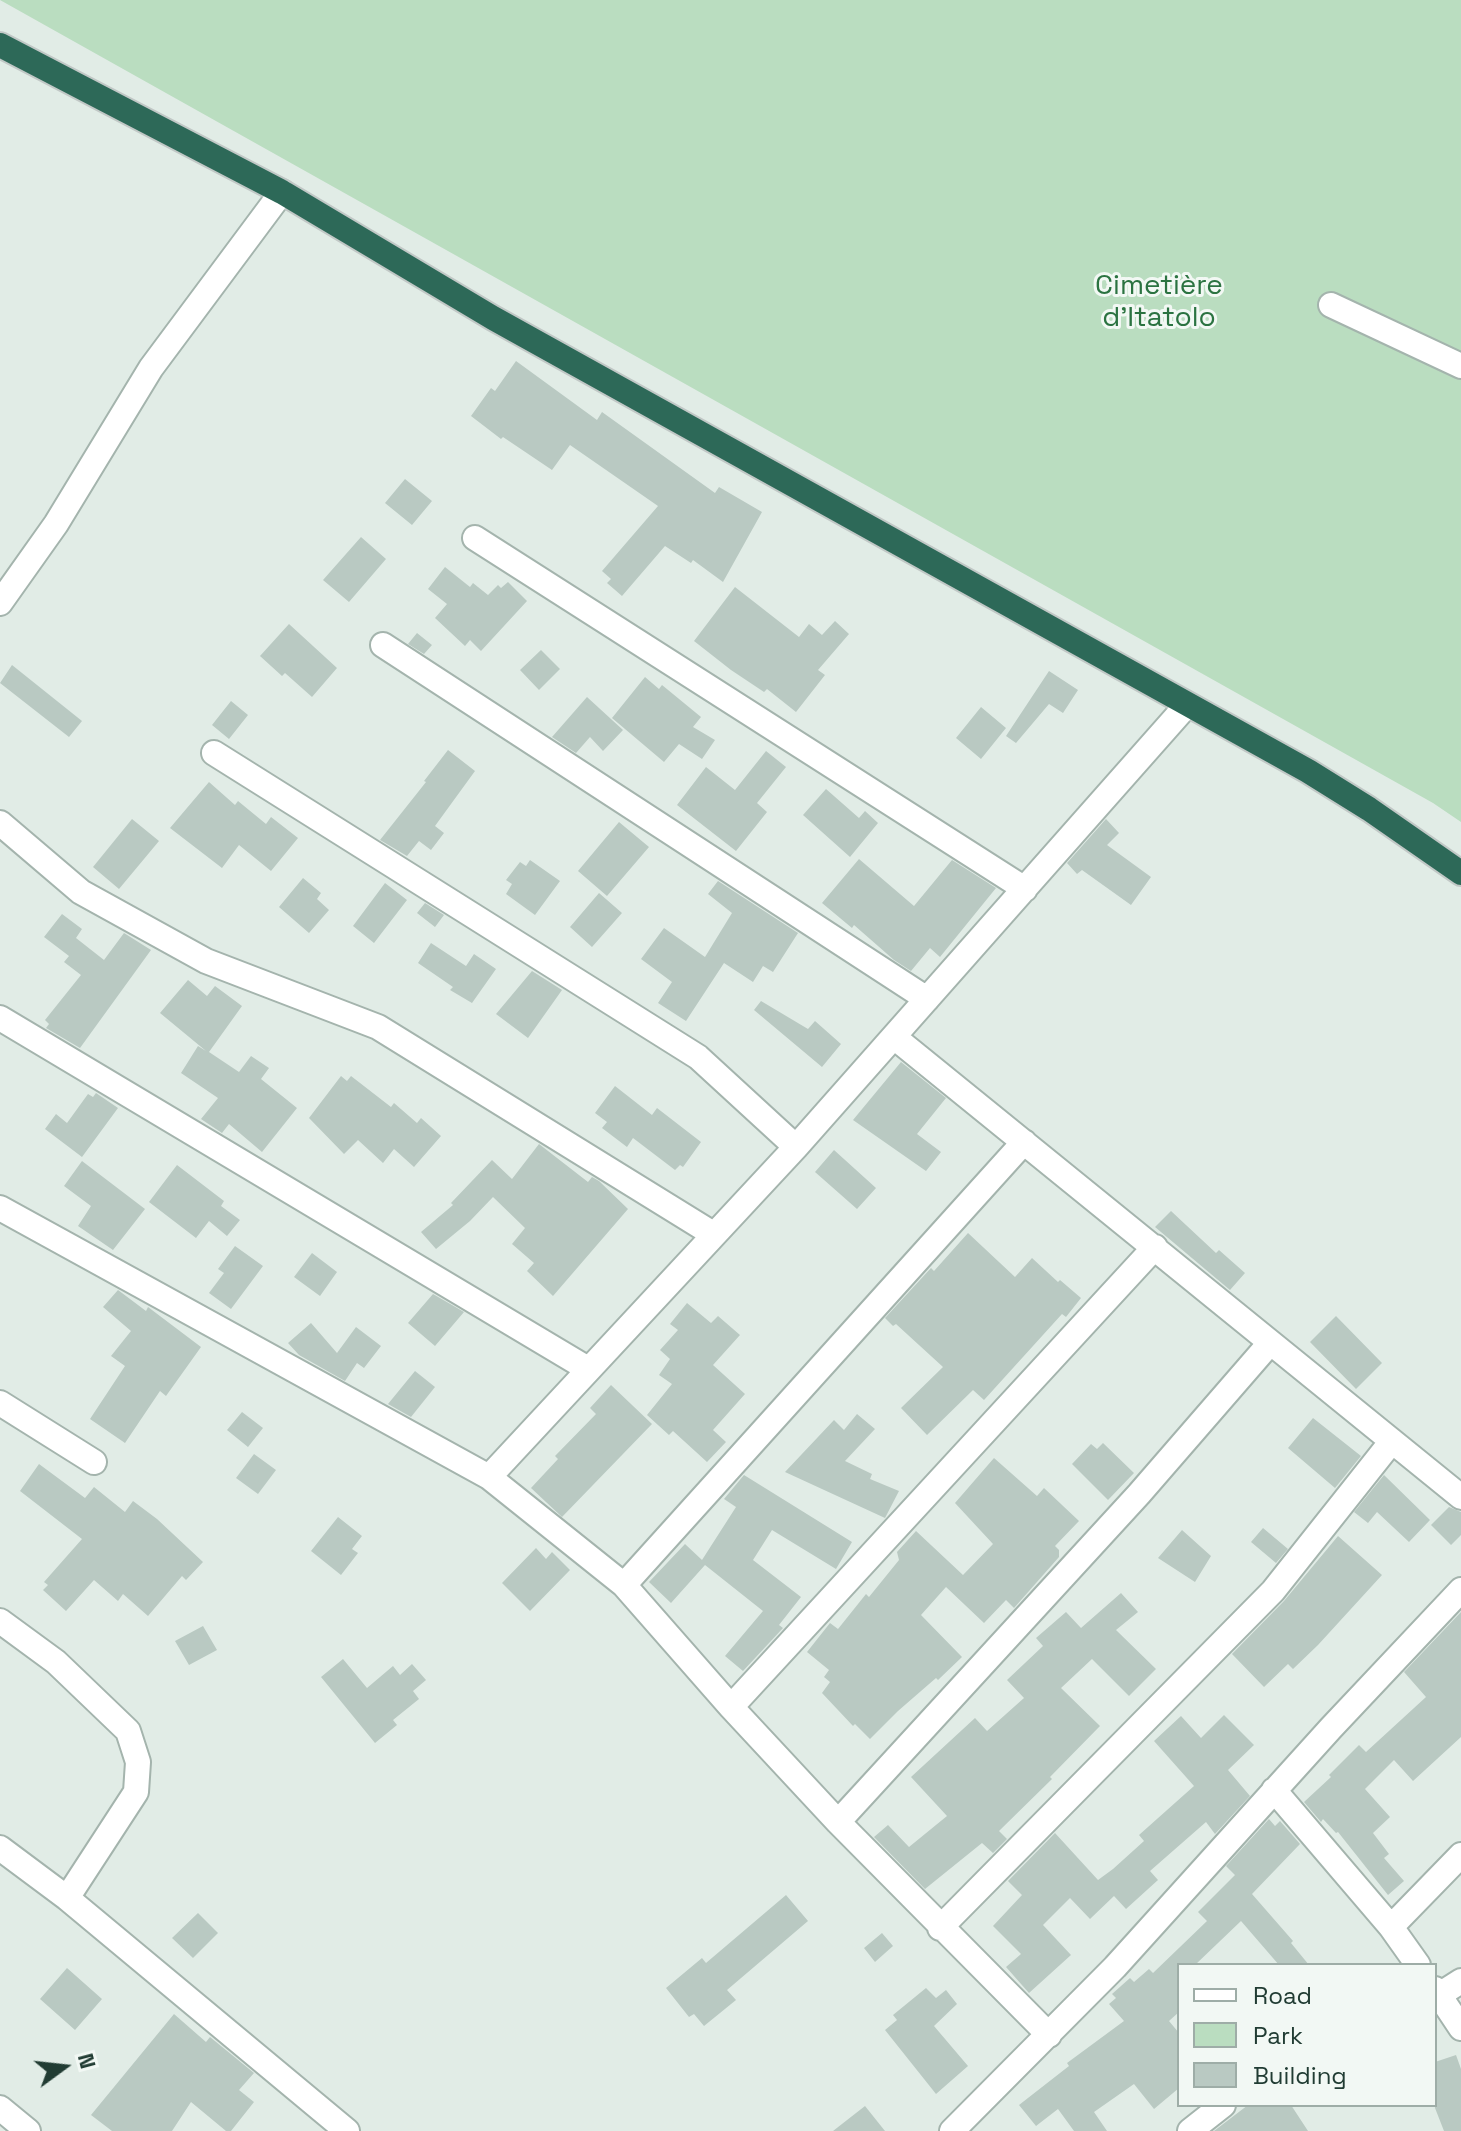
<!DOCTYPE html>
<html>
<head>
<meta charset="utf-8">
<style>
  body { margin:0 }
  #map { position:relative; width:1461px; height:2131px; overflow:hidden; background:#e1ece6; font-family:"Space Grotesk",sans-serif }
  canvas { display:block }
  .legend { position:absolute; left:1177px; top:1963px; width:260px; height:144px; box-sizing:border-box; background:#f2f8f4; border:2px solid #9eada7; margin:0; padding:10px 14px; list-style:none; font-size:24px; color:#213c33 }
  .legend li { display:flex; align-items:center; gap:16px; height:40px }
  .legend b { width:40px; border:2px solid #9eada7 }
  .north { position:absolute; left:24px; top:2027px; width:80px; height:80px; -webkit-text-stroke:6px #f2f8f4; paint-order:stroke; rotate:75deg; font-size:22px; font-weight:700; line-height:32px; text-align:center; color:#213c33 }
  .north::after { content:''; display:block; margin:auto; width:28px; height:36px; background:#213c33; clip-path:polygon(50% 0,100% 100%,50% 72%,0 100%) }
</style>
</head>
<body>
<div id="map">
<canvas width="1461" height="2131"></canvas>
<ul class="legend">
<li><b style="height:10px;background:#fff"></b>Road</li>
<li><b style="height:22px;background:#baddc0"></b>Park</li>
<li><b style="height:22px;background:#b9c9c2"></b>Building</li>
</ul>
<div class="north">N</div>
</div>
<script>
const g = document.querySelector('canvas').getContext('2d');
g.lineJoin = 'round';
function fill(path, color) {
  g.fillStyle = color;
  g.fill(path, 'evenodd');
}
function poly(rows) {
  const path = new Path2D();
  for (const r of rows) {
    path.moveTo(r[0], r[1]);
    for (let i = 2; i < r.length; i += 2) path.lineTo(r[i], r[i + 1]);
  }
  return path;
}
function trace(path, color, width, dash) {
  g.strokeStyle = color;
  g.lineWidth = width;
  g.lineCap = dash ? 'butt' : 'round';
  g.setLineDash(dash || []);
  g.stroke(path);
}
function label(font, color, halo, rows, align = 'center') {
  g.font = font + ' "Space Grotesk",sans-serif';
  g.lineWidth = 6;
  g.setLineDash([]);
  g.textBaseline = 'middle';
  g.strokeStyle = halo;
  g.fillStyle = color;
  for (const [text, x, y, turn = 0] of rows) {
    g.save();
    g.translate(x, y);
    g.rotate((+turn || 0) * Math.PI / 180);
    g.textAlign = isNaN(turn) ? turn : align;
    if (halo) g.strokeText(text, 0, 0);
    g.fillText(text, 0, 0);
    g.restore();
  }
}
fill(poly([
  [0,0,1461,0,1461,822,1433,803]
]), '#baddc0');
fill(poly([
  [516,361,597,420,602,412,715,493,719,487,762,512,723,582,693,560,691,563,665,546,622,596,607,583,611,579,602,571,658,506,570,445,552,470,503,437,501,439,471,416,491,388,495,391],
  [405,479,432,501,412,525,385,503],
  [361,537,386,559,349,602,323,580],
  [445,567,470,587,473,583,488,595,498,585,501,588,508,582,527,601,481,651,470,640,465,646,435,618,447,604,428,589],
  [735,587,799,637,809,624,822,635,835,621,849,634,818,670,825,675,796,712,767,689,764,692,731,670,694,641],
  [289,624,337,668,312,697,285,673,282,676,260,656],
  [417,633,432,645,424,654,408,644],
  [541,650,560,669,539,690,520,670],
  [12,665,82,721,69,737,0,683],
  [1049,671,1078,690,1063,713,1049,704,1016,743,1006,736],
  [645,677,659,689,662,685,701,717,693,727,715,740,702,759,679,744,664,762,612,718],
  [587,697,623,730,603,751,590,737,576,753,552,737],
  [231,701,248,715,229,739,212,725],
  [981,707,1006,728,981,759,956,738],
  [448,750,475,771,435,826,444,833,431,850,419,841,407,856,380,840,426,782,424,781],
  [766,751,786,767,757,803,767,812,736,851,677,805,706,767,735,790],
  [209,782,235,805,238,801,266,824,271,817,298,838,271,871,239,845,222,868,170,828],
  [826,789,859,818,865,811,878,823,850,857,803,815],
  [132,819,159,841,119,889,93,867],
  [1106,819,1119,833,1107,845,1151,877,1131,905,1082,870,1077,874,1067,863],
  [619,822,649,847,607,896,578,871],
  [859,859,914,906,952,860,996,888,940,957,930,948,911,971,894,960,854,925,852,928,822,903],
  [530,860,560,881,535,915,506,894,512,884,506,880,520,862,526,866],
  [303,878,321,893,317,899,329,910,309,933,279,907],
  [718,881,798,933,773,972,763,966,753,982,724,963,686,1021,658,1003,672,982,641,959,664,928,705,957,732,913,708,894],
  [385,883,407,900,374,943,353,926],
  [599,893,622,913,592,947,570,927],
  [425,903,444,915,435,927,417,913],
  [62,914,82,929,76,938,104,960,124,933,151,950,80,1048,46,1028,49,1024,45,1020,81,975,64,962,69,956,44,937],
  [431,943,466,966,474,954,496,969,472,1003,450,990,453,987,418,963],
  [532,971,562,990,528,1038,496,1014],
  [188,980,207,996,215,986,242,1006,209,1052,239,1072,251,1056,269,1068,261,1079,297,1108,262,1152,229,1124,222,1133,201,1119,218,1098,181,1073,198,1046,206,1051,160,1013],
  [761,1001,808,1029,815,1021,841,1044,822,1067,754,1010],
  [901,1062,946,1098,917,1134,941,1152,926,1171,853,1120],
  [341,1076,347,1081,351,1076,391,1107,394,1103,417,1123,421,1118,441,1136,414,1167,394,1149,383,1163,358,1140,344,1154,309,1118],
  [615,1086,652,1115,657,1108,701,1142,683,1167,680,1165,675,1170,633,1138,627,1147,602,1128,607,1122,595,1113],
  [96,1093,118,1108,82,1157,45,1129,56,1114,67,1123,88,1094,93,1097],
  [539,1144,588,1182,592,1177,599,1181,628,1209,553,1296,527,1271,534,1263,512,1244,525,1228,493,1197,470,1221,436,1249,421,1232,453,1205,451,1203,492,1160,512,1179],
  [834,1150,876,1188,857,1209,815,1172],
  [82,1161,145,1209,113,1250,78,1226,91,1206,64,1186],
  [177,1165,224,1201,221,1206,240,1220,227,1236,209,1221,196,1238,149,1202],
  [1171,1211,1216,1253,1219,1250,1245,1273,1230,1290,1155,1227],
  [968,1233,1015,1277,1032,1258,1058,1282,1060,1280,1081,1298,1066,1317,1062,1314,984,1400,973,1390,927,1435,901,1408,943,1367,896,1324,893,1326,885,1318,931,1268,934,1271],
  [235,1246,263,1266,231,1309,209,1293,224,1273,218,1269],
  [312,1253,337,1272,320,1296,294,1277],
  [118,1290,146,1311,148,1307,201,1347,166,1396,160,1391,125,1443,90,1419,125,1366,111,1356,131,1331,103,1307],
  [433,1294,464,1312,435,1346,408,1323],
  [687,1303,711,1323,718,1316,740,1335,713,1365,745,1394,713,1430,726,1442,707,1462,673,1431,669,1435,647,1415,672,1384,659,1375,670,1359,660,1350,678,1330,670,1324],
  [1336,1316,1382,1363,1356,1389,1310,1342],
  [311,1323,337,1353,356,1327,381,1346,364,1368,357,1363,345,1381,299,1355,288,1343],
  [415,1371,435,1387,411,1417,388,1404],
  [611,1385,652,1424,562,1517,531,1488,558,1459,555,1456,596,1414,590,1408],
  [242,1412,263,1428,248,1447,227,1430],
  [857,1414,875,1429,845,1461,872,1474,870,1479,899,1491,885,1518,785,1472,834,1420,844,1430],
  [1313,1418,1361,1456,1335,1488,1288,1448],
  [1103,1443,1134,1473,1108,1500,1072,1464,1091,1444,1097,1449],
  [254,1454,276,1470,258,1494,236,1478],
  [994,1458,1037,1496,1044,1488,1079,1521,1055,1546,1059,1550,1059,1557,1014,1608,1006,1600,984,1623,946,1587,921,1615,962,1657,938,1680,936,1678,898,1711,870,1739,855,1724,853,1726,822,1693,830,1682,824,1677,829,1670,807,1652,830,1623,838,1629,866,1594,869,1597,899,1560,897,1552,916,1531,963,1575,993,1544,955,1503],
  [39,1464,85,1498,94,1487,125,1512,133,1501,157,1519,203,1562,186,1580,182,1576,148,1616,123,1594,118,1601,94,1580,66,1611,43,1590,48,1585,44,1582,82,1539,20,1491],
  [744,1475,852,1542,836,1569,772,1530,753,1560,801,1597,779,1625,783,1628,743,1671,725,1656,763,1611,705,1565,671,1603,649,1582,685,1544,702,1560,736,1507,724,1499],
  [1384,1475,1430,1520,1409,1542,1377,1512,1368,1523,1354,1512],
  [1449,1507,1461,1512,1461,1535,1451,1545,1431,1525],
  [338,1517,362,1536,352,1549,358,1553,341,1575,311,1551],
  [1263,1528,1288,1549,1276,1563,1251,1542],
  [1182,1530,1211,1556,1195,1582,1158,1558],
  [1338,1536,1382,1575,1318,1645,1293,1669,1288,1664,1264,1687,1232,1654,1284,1601],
  [536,1548,546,1559,552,1552,570,1570,530,1611,502,1583],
  [1121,1593,1138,1612,1116,1630,1156,1669,1129,1696,1092,1659,1061,1688,1100,1726,1050,1777,1052,1779,999,1831,1007,1839,993,1853,982,1843,925,1889,874,1837,888,1825,909,1847,947,1816,911,1777,975,1718,987,1731,1024,1698,1007,1680,1043,1646,1036,1638,1066,1612,1081,1628],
  [1461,1612,1461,1737,1413,1781,1394,1760,1365,1789,1390,1817,1373,1833,1389,1854,1384,1858,1404,1881,1388,1895,1338,1832,1336,1833,1323,1819,1321,1822,1304,1802,1331,1777,1329,1775,1359,1745,1366,1752,1426,1697,1404,1672],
  [203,1626,217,1650,189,1665,175,1641],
  [343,1659,367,1688,393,1666,400,1675,412,1664,426,1680,413,1691,419,1699,393,1720,397,1725,375,1743,321,1677],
  [1224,1715,1254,1745,1228,1770,1250,1796,1215,1834,1206,1822,1150,1871,1158,1880,1126,1909,1114,1896,1090,1919,1070,1898,1043,1925,1071,1955,1029,1993,1006,1967,1021,1954,993,1926,1022,1895,1008,1881,1055,1833,1098,1880,1113,1869,1144,1841,1139,1835,1194,1786,1154,1741,1181,1716,1201,1738],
  [1269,1819,1275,1826,1280,1821,1300,1844,1252,1894,1293,1941,1291,1943,1309,1965,1279,1965,1241,1921,1195,1965,1179,1965,1179,2012,1169,2021,1179,2033,1179,2088,1154,2109,1134,2084,1094,2112,1107,2131,1074,2131,1058,2109,1036,2126,1019,2105,1069,2066,1067,2063,1124,2021,1109,2004,1116,1998,1112,1994,1130,1978,1134,1982,1149,1969,1153,1973,1207,1921,1198,1912,1235,1875,1226,1866],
  [786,1895,808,1921,727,1990,736,2000,704,2026,694,2014,689,2017,666,1988,702,1958,706,1963],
  [198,1913,218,1933,193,1958,172,1938],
  [882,1933,893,1946,875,1962,864,1948],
  [67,1968,102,1999,75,2030,40,1999],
  [926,1988,936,1998,946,1990,957,2004,934,2026,968,2066,936,2094,885,2030,897,2020,893,2015],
  [174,2014,206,2042,210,2037,254,2073,239,2090,254,2102,231,2131,226,2131,191,2102,172,2131,112,2131,91,2115],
  [1456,2055,1461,2069,1461,2131,1444,2131,1435,2108,1435,2062],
  [1248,2105,1291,2105,1308,2131,1214,2131],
  [865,2106,885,2131,833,2131]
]), '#b9c9c2');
const minor = poly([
  [1331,305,1461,366],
  [475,538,1025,889],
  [0,603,56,524,151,368,282,192],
  [383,645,927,999],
  [214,753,698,1057,796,1147],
  [0,823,81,892,206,961,378,1027,713,1234],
  [0,1018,588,1369],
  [894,1037,1461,1497],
  [0,1208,489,1477,624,1585,731,1707,838,1822,1049,2035],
  [0,1403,94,1462],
  [489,1477,796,1147,1186,706],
  [624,1585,1024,1142],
  [0,1621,56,1662,128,1731,138,1762,136,1792,67,1898],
  [731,1707,1155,1247],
  [1274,1790,1391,1927,1418,1965],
  [838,1822,1139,1494,1270,1343],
  [0,1848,67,1898,347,2131],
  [1391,1927,1461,1855],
  [940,1928,1273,1591,1392,1441],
  [1435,1989,1461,2028],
  [1439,1995,1461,1981],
  [0,2108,28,2131],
  [952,2131,1115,1967,1331,1728,1461,1590],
  [1190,2131,1223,2105]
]);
const highway = poly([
  [0,45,282,192,493,318,1308,771,1369,809,1461,873]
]);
trace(minor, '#a4b4ad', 28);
trace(highway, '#c1c8c6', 28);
trace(minor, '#fff', 24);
trace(highway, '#2d6958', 24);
label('28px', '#2b7341', '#f2f8f4', [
  ["Cimetière",1159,286],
  ["d'Itatolo",1159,318]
]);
</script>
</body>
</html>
